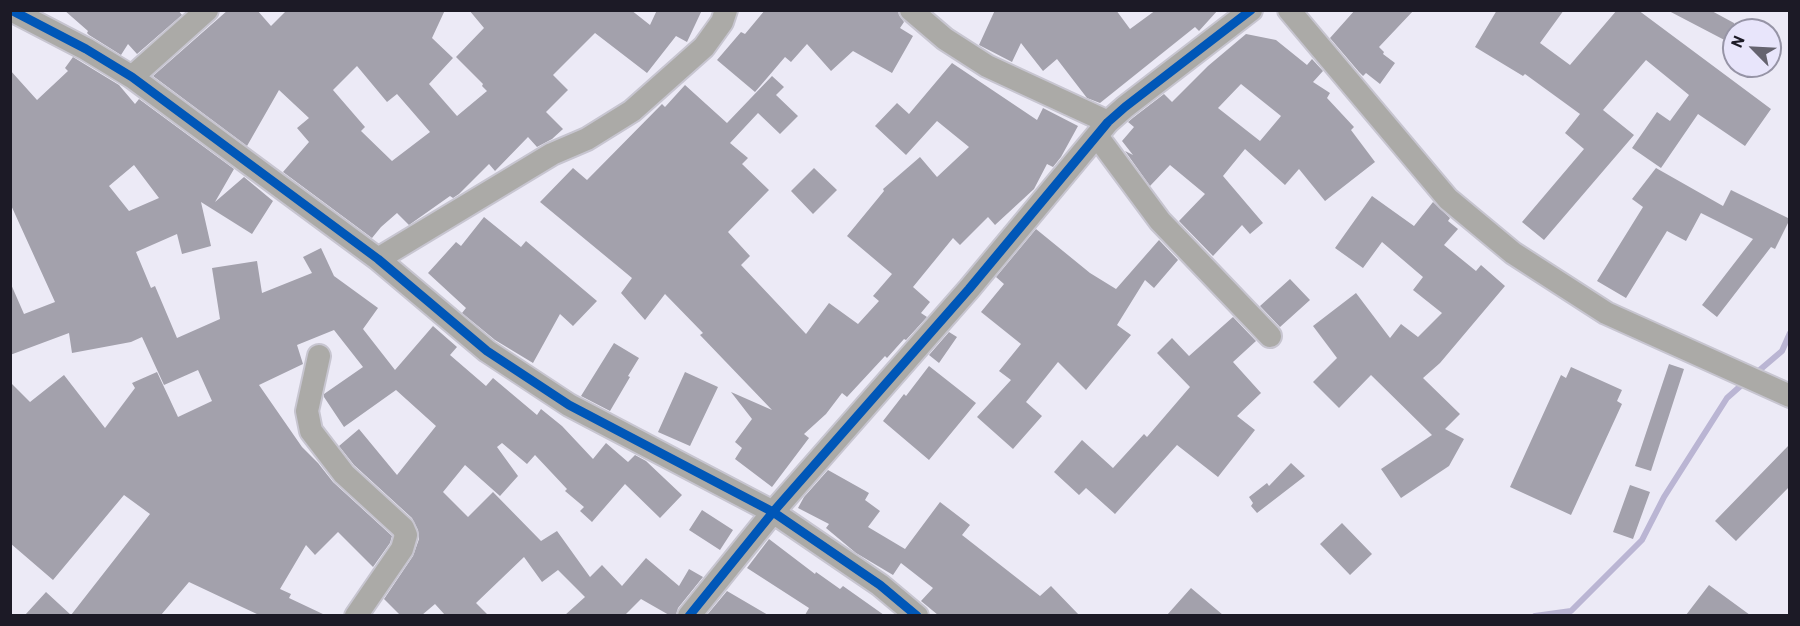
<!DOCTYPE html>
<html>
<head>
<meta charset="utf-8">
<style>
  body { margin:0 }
  #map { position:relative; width:1800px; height:626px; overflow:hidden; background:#eceaf6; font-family:Barlow,sans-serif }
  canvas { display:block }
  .frame { position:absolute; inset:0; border:12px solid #1c1a26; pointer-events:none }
  .north { position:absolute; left:1722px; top:18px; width:60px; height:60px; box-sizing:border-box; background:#e8e5fb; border:2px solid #9694a6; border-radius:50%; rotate:294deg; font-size:16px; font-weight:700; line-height:24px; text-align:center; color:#1c1a26 }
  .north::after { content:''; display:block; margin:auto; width:21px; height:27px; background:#65636f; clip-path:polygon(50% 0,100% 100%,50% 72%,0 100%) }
</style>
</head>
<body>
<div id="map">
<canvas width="1800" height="626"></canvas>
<div class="frame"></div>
<div class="north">N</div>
</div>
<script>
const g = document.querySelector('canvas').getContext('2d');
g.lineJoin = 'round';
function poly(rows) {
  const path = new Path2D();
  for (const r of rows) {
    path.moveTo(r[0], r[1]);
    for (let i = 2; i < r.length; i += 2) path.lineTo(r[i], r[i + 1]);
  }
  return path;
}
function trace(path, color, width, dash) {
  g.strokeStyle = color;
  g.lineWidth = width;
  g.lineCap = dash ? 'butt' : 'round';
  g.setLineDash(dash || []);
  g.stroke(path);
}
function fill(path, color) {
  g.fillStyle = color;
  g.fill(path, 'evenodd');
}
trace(poly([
  [1755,374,1782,351,1790,333],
  [1535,616,1571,611,1642,540,1664,497,1727,398,1745,382]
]), '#bab5d3', 6);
fill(poly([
  [64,10,178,10,182,15,137,54,128,44,121,55,89,35,87,33,88,31],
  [228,10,257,10,271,26,287,10,445,10,432,38,453,58,429,84,457,116,487,91,482,86,483,84,456,57,484,28,469,10,631,10,650,25,657,10,702,10,687,42,676,36,647,73,595,33,553,75,568,90,546,112,563,129,552,139,537,147,528,137,495,171,489,164,459,194,453,198,450,196,409,225,397,213,381,227,372,238,283,172,309,142,297,128,309,118,279,90,247,146,153,76],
  [357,66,387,102,397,94,430,132,392,161,361,131,365,127,333,90],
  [765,10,898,10,899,15,904,22,900,28,913,36,892,73,853,51,831,71,807,44,791,62,785,57,755,92,717,60,741,32,745,34],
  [995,10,1116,10,1130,29,1156,10,1218,10,1199,31,1195,27,1100,103,1087,98,1057,59,1043,71,1021,43,1012,62,979,45],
  [1355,10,1414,10,1379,47,1384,52,1383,54,1395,63,1380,84,1366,73,1363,76,1359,72,1330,38],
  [1497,10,1564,10,1540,43,1570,65,1617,10,1638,10,1771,109,1745,146,1698,114,1661,168,1632,148,1657,112,1670,121,1689,95,1646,60,1603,110,1634,135,1544,240,1522,222,1584,149,1565,133,1580,114,1525,74,1523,76,1475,47],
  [1667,10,1710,10,1734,23,1734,45],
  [1246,34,1276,40,1307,65,1312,59,1323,71,1313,82,1330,93,1327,98,1354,127,1351,130,1375,162,1325,201,1299,169,1285,185,1245,149,1223,176,1263,223,1250,234,1242,225,1213,256,1179,221,1205,194,1170,165,1150,186,1125,151,1133,155,1122,141,1134,127,1128,122,1134,117,1164,94,1172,102,1208,66],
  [1241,84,1281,116,1260,141,1218,108],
  [73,57,119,85,135,104,139,99,234,169,215,202,244,177,273,201,252,234,201,202,211,246,182,254,177,234,136,252,151,288,155,286,177,338,220,319,212,268,257,261,262,293,312,273,303,257,321,248,334,276,378,308,363,329,395,370,433,326,457,347,450,355,486,386,493,378,537,415,541,409,562,426,593,459,606,443,628,462,635,455,646,461,682,495,660,518,625,484,592,522,580,511,584,507,565,491,567,489,535,455,527,464,502,443,497,447,518,476,500,496,465,465,443,492,468,517,493,492,541,541,557,531,590,577,602,565,622,586,646,558,679,586,689,569,703,577,678,608,676,615,669,615,641,599,625,615,565,615,585,597,558,570,542,582,524,557,476,603,488,615,445,615,435,604,422,615,400,615,384,599,413,556,419,539,418,530,412,518,354,465,339,446,359,429,397,475,436,426,396,390,344,427,324,397,324,394,363,367,334,330,297,345,303,364,259,385,302,447,318,463,333,482,392,536,390,543,373,567,338,532,315,555,306,545,280,589,291,594,289,598,325,615,259,615,189,582,161,615,25,615,46,592,71,615,150,514,124,495,53,580,10,543,10,382,30,402,64,375,105,428,135,388,132,383,157,372,178,417,212,401,198,370,164,385,142,337,131,342,72,353,69,333,10,355,10,282,24,314,55,302,10,203,10,70,37,100,68,71,65,68],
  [134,165,159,198,129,211,109,186],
  [952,63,1037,120,1043,108,1078,126,1061,157,1053,167,1047,164,1034,189,995,225,988,217,960,245,953,238,913,287,930,302,921,313,927,317,906,340,904,339,887,358,885,356,847,397,842,393,826,414,804,434,809,438,772,487,735,459,742,448,735,442,752,419,731,392,772,410,700,335,703,333,665,294,645,320,621,293,632,278,540,202,573,168,587,180,662,104,665,107,685,85,727,123,772,76,784,87,776,95,798,116,780,134,758,113,730,143,748,158,742,164,769,190,728,232,750,256,741,265,806,334,829,303,858,324,879,301,873,296,892,274,847,236,884,191,883,189,920,157,937,177,969,147,937,121,906,155,875,126,897,103,909,114],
  [814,168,837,190,813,214,791,191],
  [1656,168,1723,206,1731,190,1790,219,1775,249,1771,247,1717,317,1702,305,1753,239,1701,213,1686,241,1667,231,1626,298,1597,281,1643,207,1632,199],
  [1372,196,1414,226,1433,202,1450,218,1448,221,1458,229,1444,245,1476,271,1481,265,1505,286,1440,363,1423,378,1460,414,1445,429,1464,439,1449,466,1401,498,1381,469,1432,435,1371,375,1339,408,1313,382,1337,358,1313,326,1356,293,1390,338,1401,324,1418,337,1442,313,1413,290,1423,277,1382,242,1363,268,1335,248],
  [484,217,521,247,526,241,597,301,573,326,560,314,533,363,495,340,462,313,466,308,428,273,456,242,461,246],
  [1036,229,1090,273,1116,289,1159,240,1178,260,1154,288,1145,280,1117,325,1131,335,1086,390,1058,362,1026,402,1042,416,1013,449,977,417,1011,380,999,371,1021,344,981,312,1004,284,996,277],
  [1290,279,1310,300,1280,327,1260,306],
  [1233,317,1256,341,1233,362,1261,393,1237,416,1255,430,1218,477,1177,445,1115,514,1086,488,1079,495,1054,472,1082,440,1113,468,1144,434,1147,437,1190,387,1157,353,1172,338,1189,356],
  [949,332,957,337,939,363,929,355],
  [614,343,639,358,628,376,630,377,610,411,581,396],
  [1669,364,1684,369,1651,471,1635,466],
  [929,366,976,403,929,460,883,421,904,394,906,396],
  [1571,367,1622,390,1617,401,1622,404,1571,515,1510,487,1561,375,1566,378],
  [685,372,718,387,690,446,658,432],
  [1790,444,1790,486,1736,541,1715,521],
  [1291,463,1305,476,1257,513,1251,506,1253,503,1249,497,1267,483,1269,486],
  [828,470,869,493,865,500,880,511,868,527,905,549,940,502,970,525,962,535,1040,596,1051,586,1079,615,938,615,921,601,933,588,901,563,893,575,856,553,826,528,829,524,798,508,804,497],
  [1630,485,1650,492,1633,539,1613,532],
  [702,510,733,530,720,550,689,530],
  [1342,523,1372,554,1350,575,1320,544],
  [769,539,815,574,816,572,840,589,843,586,884,615,805,615,809,608,747,568],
  [1709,585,1750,615,1686,615],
  [1191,588,1223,615,1167,615],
  [727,591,768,615,707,615]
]), '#a3a1ac');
const street = poly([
  [11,10,86,49,132,77,378,259,487,351,569,405,773,512,880,585,917,616],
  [911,10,945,39,987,66,1108,122],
  [1289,10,1448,199,1513,253,1606,313,1790,396],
  [132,77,207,10],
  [1097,136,1160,221,1270,336],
  [378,259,552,154,587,139,632,111,704,47,722,22,726,10],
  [319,356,307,411,311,431,344,474,403,528,406,535,402,549,356,616],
  [689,616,773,512,969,289,1108,122,1125,107,1251,10]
]);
trace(street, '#c7c5d0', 26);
trace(street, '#abaaa7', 22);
trace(poly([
  [11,10,86,49,132,77,378,259,487,351,569,405,773,512,880,585,917,616],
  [689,616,773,512,969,289,1108,122,1125,107,1251,10]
]), '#0057b8', 9);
</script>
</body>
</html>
